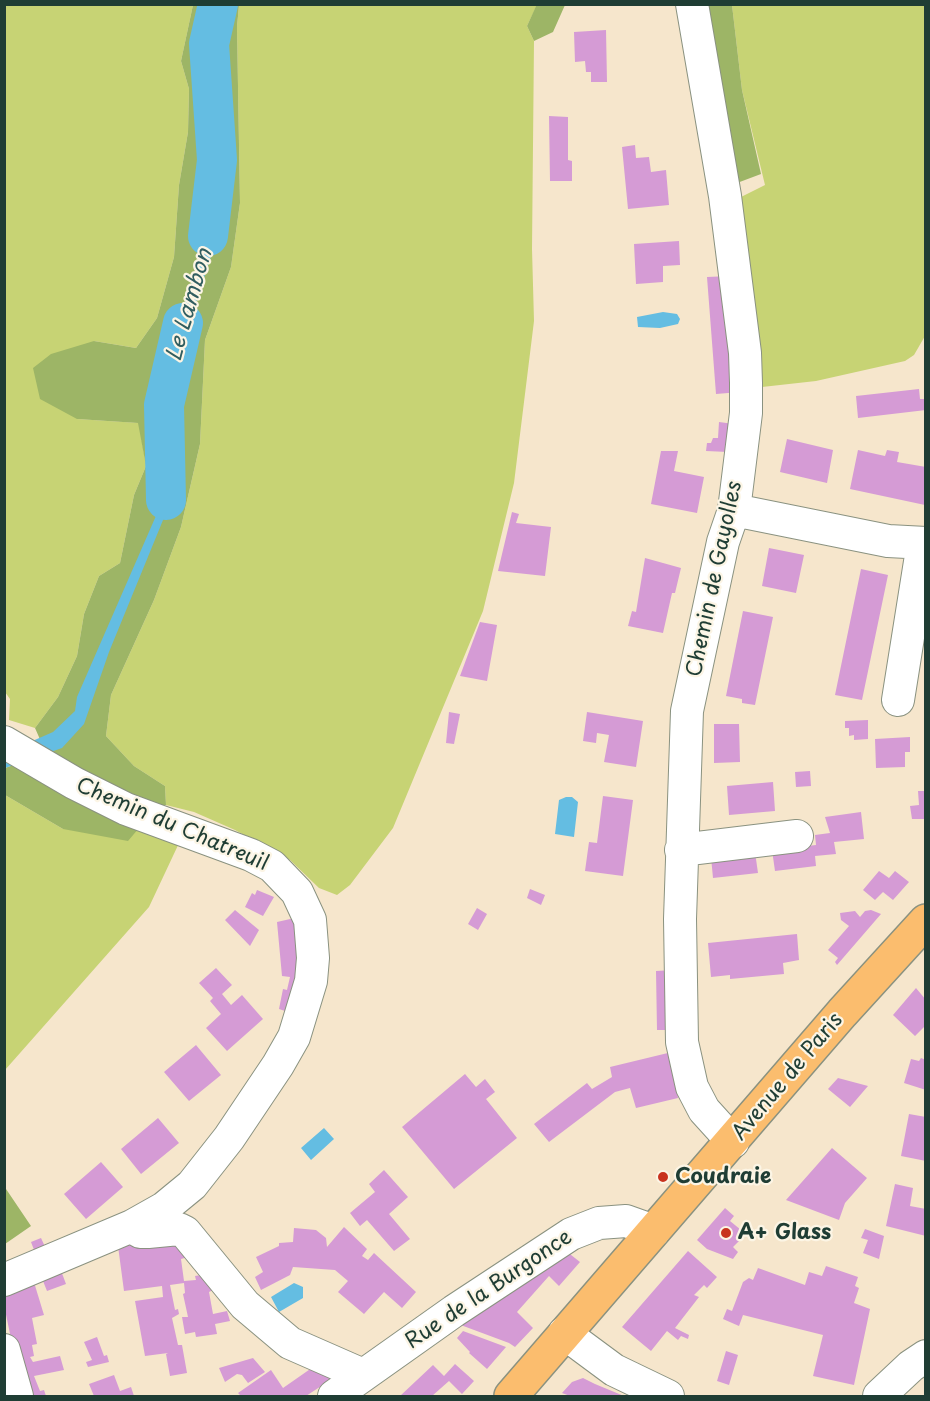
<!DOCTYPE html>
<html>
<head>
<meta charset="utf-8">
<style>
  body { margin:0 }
  #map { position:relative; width:930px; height:1401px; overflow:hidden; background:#f6e6cc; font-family:"Playpen Sans",sans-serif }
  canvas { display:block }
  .frame { position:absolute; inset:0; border:6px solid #1f3d34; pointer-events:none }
</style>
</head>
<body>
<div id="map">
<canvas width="930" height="1401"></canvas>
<div class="frame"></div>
</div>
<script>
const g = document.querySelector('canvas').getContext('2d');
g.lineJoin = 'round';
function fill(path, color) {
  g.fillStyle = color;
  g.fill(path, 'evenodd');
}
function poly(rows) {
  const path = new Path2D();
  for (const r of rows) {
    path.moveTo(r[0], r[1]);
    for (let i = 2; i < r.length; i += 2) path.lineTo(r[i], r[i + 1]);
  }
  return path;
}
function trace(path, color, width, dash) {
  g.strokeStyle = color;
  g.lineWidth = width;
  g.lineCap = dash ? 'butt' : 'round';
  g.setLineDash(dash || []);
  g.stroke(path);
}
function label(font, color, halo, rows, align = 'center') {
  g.font = font + ' "Playpen Sans",sans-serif';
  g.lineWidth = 4.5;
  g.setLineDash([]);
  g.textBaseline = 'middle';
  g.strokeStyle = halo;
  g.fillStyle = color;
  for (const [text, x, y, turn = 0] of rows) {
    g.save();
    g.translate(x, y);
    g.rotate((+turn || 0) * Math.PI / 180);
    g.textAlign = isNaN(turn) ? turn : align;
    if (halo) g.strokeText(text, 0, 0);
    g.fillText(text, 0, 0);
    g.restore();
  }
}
fill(poly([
  [5,5,193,5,181,61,189,89,188,132,179,185,174,257,157,318,136,348,94,341,77,419,139,423,146,466,134,495,120,563,99,576,84,614,77,656,58,697,35,728,9,720,10,699,5,692],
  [239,5,537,5,527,26,534,41,532,249,534,321,514,483,483,611,393,828,350,885,337,895,319,888,290,860,235,830,194,812,166,805,165,786,134,766,106,736,111,695,154,600,181,527,200,444,205,340,231,267,240,203,237,27],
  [732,5,925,5,925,336,914,355,905,361,816,381,762,387,741,197,765,185,742,90],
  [5,795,63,829,139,828,180,841,149,907,5,1070]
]), '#c7d374');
fill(poly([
  [537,4,565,5,553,32,534,41,527,26],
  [193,5,239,5,237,27,240,203,231,267,205,340,200,444,181,527,154,600,111,695,106,736,134,766,165,786,166,805,147,805,139,828,128,841,63,829,5,795,5,768,46,753,35,728,58,697,77,656,84,614,99,576,120,563,134,495,146,466,138,423,77,419,40,399,33,368,51,354,94,341,136,348,157,318,174,257,179,185,188,132,189,89,181,61],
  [705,5,732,5,742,90,761,174,737,183],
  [4,1186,31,1226,5,1244,4,1244]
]), '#9db566');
fill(poly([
  [214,5,220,5,213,31,218,104,212,253,174,371,170,503,109,652,84,724,62,748,5,768,5,753,53,732,75,711,77,697,162,502,173,336,202,253,213,132,209,30],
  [663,312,677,314,680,319,678,324,660,328,638,327,637,317],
  [566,797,572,797,578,802,574,837,555,834,559,800],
  [324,1128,334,1139,311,1160,301,1148],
  [294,1283,303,1287,303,1298,279,1312,271,1297]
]), '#64bde2');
trace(poly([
  [208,236,217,160,209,44,218,4],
  [166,500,164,405,183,323]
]), '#64bde2', 40);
fill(poly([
  [606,30,607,82,591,82,591,72,586,72,585,61,575,62,574,32],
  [549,116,568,117,568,160,572,161,572,181,550,181],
  [635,145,636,158,649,157,651,172,666,170,669,205,628,209,622,147],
  [679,241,680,265,663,266,663,282,636,284,634,244],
  [730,276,740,392,716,394,707,277],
  [919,389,920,399,926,399,926,410,858,418,856,396],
  [719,422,734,424,728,452,706,451,707,443,711,443,713,438,718,438],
  [787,439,833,450,827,483,780,472],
  [858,450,885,456,887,450,899,452,897,462,926,467,925,505,850,489],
  [661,451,678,451,674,471,704,477,697,513,651,504],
  [512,512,519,514,516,523,551,527,545,576,498,571],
  [769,548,804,555,796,593,762,586],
  [645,558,681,568,675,593,672,593,663,633,628,626,632,611,636,612],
  [861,569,888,575,862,700,835,695],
  [743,611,773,617,755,705,742,703,742,699,726,696],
  [480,622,497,625,487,681,460,676],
  [449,712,460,714,454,744,446,743],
  [587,712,643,721,636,767,604,762,609,735,597,733,596,743,583,741],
  [868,720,868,739,854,740,854,735,849,736,849,728,845,728,845,721],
  [714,724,739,724,740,762,714,763],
  [910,737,910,752,905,752,905,767,876,768,875,739],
  [810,771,811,786,796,787,795,772],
  [773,782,775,811,729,815,727,786],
  [918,791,926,791,926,819,912,819,910,806,919,805],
  [603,796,633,800,623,876,585,871,589,842,597,843],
  [861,812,864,839,834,842,836,854,815,856,816,866,775,871,772,850,816,845,815,835,830,833,825,817],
  [755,852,758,873,713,878,711,857],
  [879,871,889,878,895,871,909,882,893,900,883,892,875,900,863,890],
  [530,889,545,895,541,905,527,898],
  [257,890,274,897,263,916,245,907,252,893,255,895],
  [477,908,487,914,478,930,468,924],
  [235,910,259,930,250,946,225,920],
  [871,910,881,914,837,965,835,962,838,958,828,950,849,926,841,920,840,913,855,911,860,917,865,911],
  [299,917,304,939,294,1014,279,1009,283,989,287,990,290,977,282,976,277,922],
  [797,934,799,960,783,963,784,974,730,979,730,975,711,977,708,943],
  [216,968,232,985,222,994,231,1005,242,995,263,1019,227,1051,206,1028,221,1014,210,1001,213,998,199,983],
  [673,970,674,1030,657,1030,656,971],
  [916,988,926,1000,926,1025,915,1036,893,1015],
  [196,1045,221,1075,189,1101,164,1072],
  [672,1052,678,1098,636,1108,630,1088,615,1092,549,1142,534,1124,587,1083,592,1089,612,1077,610,1067],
  [921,1058,926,1060,926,1090,904,1083,911,1059,919,1061],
  [465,1074,476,1087,485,1079,495,1092,486,1099,517,1138,454,1189,402,1127],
  [838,1078,868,1086,850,1107,828,1089],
  [909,1114,926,1117,926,1161,901,1156],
  [158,1118,179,1143,141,1174,121,1149],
  [832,1148,867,1178,845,1203,839,1220,786,1200],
  [101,1162,123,1187,86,1219,64,1194],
  [384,1170,408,1197,389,1214,410,1239,394,1251,367,1220,360,1226,350,1213,375,1192,369,1184],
  [895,1184,913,1188,910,1206,926,1209,926,1236,886,1226],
  [725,1208,734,1216,730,1221,746,1234,733,1247,738,1252,733,1259,707,1249,697,1240],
  [344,1227,367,1249,362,1256,368,1260,374,1253,416,1292,402,1308,384,1292,364,1314,338,1292,348,1281,335,1270,293,1267,290,1275,261,1290,255,1277,263,1272,256,1257,279,1246,279,1243,293,1242,294,1228,316,1230,326,1238,327,1247],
  [865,1229,884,1236,879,1259,863,1253,868,1240,861,1238],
  [41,1238,47,1251,36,1255,31,1242],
  [178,1239,188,1257,181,1259,184,1281,196,1280,195,1276,201,1275,213,1290,209,1292,213,1314,227,1311,230,1321,215,1324,217,1334,196,1337,195,1332,185,1334,182,1317,188,1317,183,1294,185,1293,184,1283,170,1285,175,1310,178,1309,179,1314,172,1318,178,1345,182,1345,187,1373,170,1376,166,1354,168,1353,145,1356,135,1301,163,1297,162,1286,124,1291,118,1246],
  [566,1251,580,1262,559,1286,549,1276,517,1312,533,1328,515,1347,509,1343,458,1324],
  [688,1251,717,1277,707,1288,704,1285,694,1295,699,1297,675,1328,689,1335,688,1339,681,1336,678,1340,667,1331,651,1351,622,1327],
  [826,1266,858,1277,855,1286,859,1288,854,1303,870,1309,854,1385,813,1376,823,1335,743,1315,739,1326,723,1319,727,1309,732,1311,743,1282,749,1278,753,1280,758,1268,805,1285,809,1272,822,1276],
  [60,1268,66,1284,47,1291,41,1276],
  [33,1279,44,1315,32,1318,37,1344,32,1345,34,1356,30,1357,33,1362,60,1356,64,1370,34,1376,40,1391,44,1390,46,1396,23,1396,4,1305,4,1290],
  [463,1331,506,1347,487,1369,469,1353,470,1352,457,1338],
  [97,1337,104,1356,107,1355,109,1362,88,1367,86,1362,92,1360,84,1342],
  [726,1351,738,1355,729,1385,717,1381],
  [253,1358,265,1372,248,1383,242,1375,237,1374,225,1382,219,1368],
  [455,1364,474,1381,462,1394,449,1381,432,1396,400,1396,433,1365,444,1376],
  [316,1365,338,1375,306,1396,241,1396,238,1393,271,1370,283,1388],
  [114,1375,120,1391,131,1387,134,1396,94,1396,89,1384],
  [583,1378,595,1384,624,1396,570,1396,562,1393,572,1382]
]), '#d59bd5');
const minor = poly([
  [692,4,725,196,745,353,746,383,746,413,734,510,723,542,687,711,680,919,682,1042,692,1087,704,1110,733,1142],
  [734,510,888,541,926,543],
  [898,700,923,543],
  [4,742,74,783,126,809,251,855,272,866,297,892,310,920,313,958,311,981,294,1037,278,1065,229,1138,192,1185,164,1208,132,1226],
  [681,850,797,836],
  [4,1280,132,1226,140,1232,148,1232,179,1229,185,1232,245,1305,290,1343,363,1375],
  [564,1333,614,1370,668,1396],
  [4,1350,17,1396],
  [334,1396,454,1311,571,1234,599,1223,626,1221,654,1231],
  [879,1396,911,1366,926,1356]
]);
const major = poly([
  [511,1396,842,1013,926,921]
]);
trace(minor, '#8a9280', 34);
trace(major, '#8a9280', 36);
trace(minor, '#fff', 32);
trace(major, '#fbbd6e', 33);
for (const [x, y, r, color] of [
  [663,1177,6,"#c8321e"],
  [726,1233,6,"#c8321e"]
]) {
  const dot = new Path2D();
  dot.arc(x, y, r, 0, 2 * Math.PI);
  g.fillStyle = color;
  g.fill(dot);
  trace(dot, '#fcf5e5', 2);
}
label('21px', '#1f3d34', '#fcf5e5', [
  ["Chemin de Gayolles",715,579,-78],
  ["Chemin du Chatreuil",172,825,23],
  ["Avenue de Paris",788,1077,-50],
  ["Rue de la Burgonce",489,1290,-34]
]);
label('bold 21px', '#1f3d34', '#fcf5e5', [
  ["Coudraie",675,1177],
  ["A+ Glass",738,1233]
], 'left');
label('italic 22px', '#305d60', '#fcf5e5', [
  ["Le Lambon",190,305,-74]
]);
</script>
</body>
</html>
